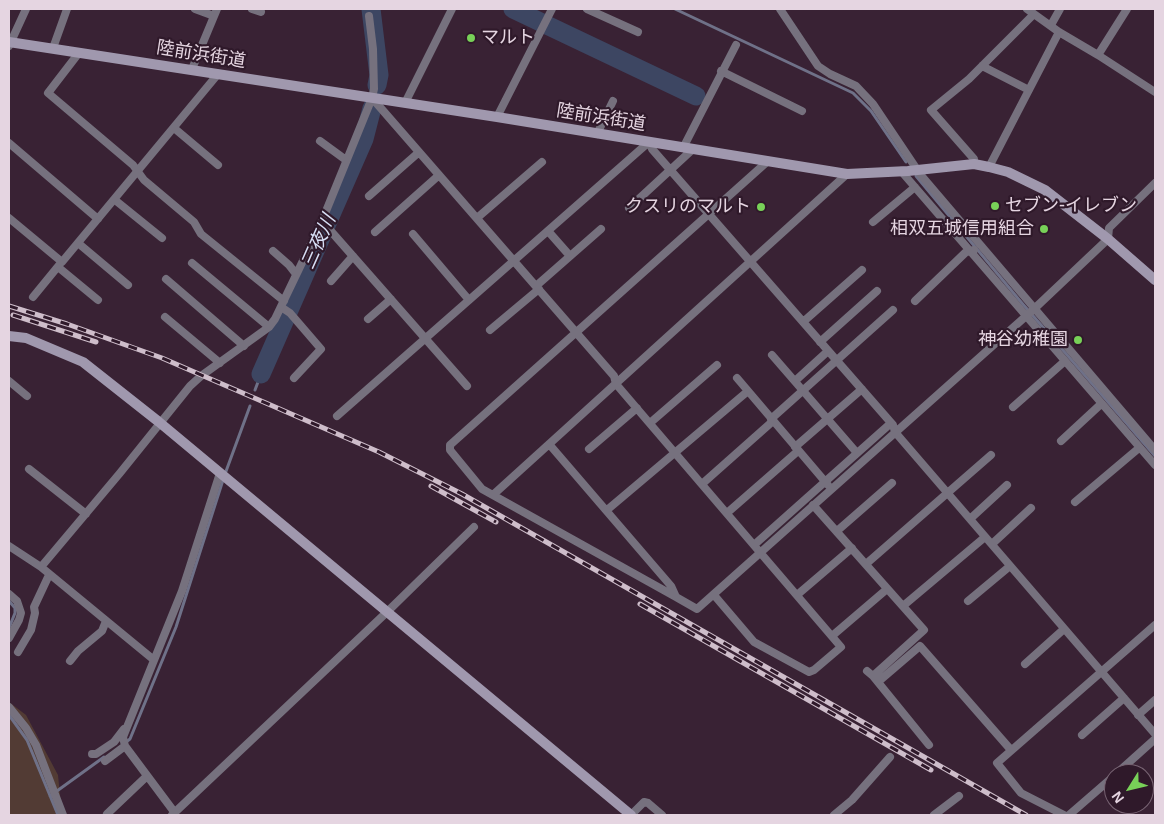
<!DOCTYPE html>
<html>
<head>
<meta charset="utf-8">
<style>
  body { margin:0 }
  #map { position:relative; width:1164px; height:824px; overflow:hidden; background:#392234; font-family:Helvetica,sans-serif }
  canvas { display:block }
  .frame { position:absolute; inset:0; border:10px solid #e5d5e1; pointer-events:none }
  .north { position:absolute; left:1104px; top:764px; width:50px; height:50px; box-sizing:border-box; background:#2f192a; border:1px solid #786473; border-radius:50%; rotate:234deg; font-size:14px; font-weight:700; line-height:20px; text-align:center; color:#e5d5e1 }
  .north::after { content:''; display:block; margin:auto; width:18px; height:22px; background:#78d158; clip-path:polygon(50% 0,100% 100%,50% 72%,0 100%) }
</style>
</head>
<body>
<div id="map">
<canvas width="1164" height="824"></canvas>
<div class="frame"></div>
<div class="north">N</div>
</div>
<script>
const g = document.querySelector('canvas').getContext('2d');
g.lineJoin = 'round';
function fill(path, color) {
  g.fillStyle = color;
  g.fill(path, 'evenodd');
}
function poly(rows) {
  const path = new Path2D();
  for (const r of rows) {
    path.moveTo(r[0], r[1]);
    for (let i = 2; i < r.length; i += 2) path.lineTo(r[i], r[i + 1]);
  }
  return path;
}
function trace(path, color, width, dash) {
  g.strokeStyle = color;
  g.lineWidth = width;
  g.lineCap = dash ? 'butt' : 'round';
  g.setLineDash(dash || []);
  g.stroke(path);
}
function label(font, color, halo, rows, align = 'center') {
  g.font = font + ' Helvetica,"Noto Sans JP",sans-serif';
  g.lineWidth = 4.5;
  g.setLineDash([]);
  g.textBaseline = 'middle';
  g.strokeStyle = halo;
  g.fillStyle = color;
  for (const [text, x, y, turn = 0] of rows) {
    g.save();
    g.translate(x, y);
    g.rotate((+turn || 0) * Math.PI / 180);
    g.textAlign = isNaN(turn) ? turn : align;
    if (halo) g.strokeText(text, 0, 0);
    g.fillText(text, 0, 0);
    g.restore();
  }
}
fill(poly([
  [9,702,26,715,58,775,62,815,9,815]
]), '#523b34');
trace(poly([
  [675,9,853,93,871,111,906,162],
  [916,176,1021,302,1155,456],
  [255,390,261,374],
  [225,474,250,406],
  [9,601,15,608,15,613,9,628],
  [9,715,27,740,58,815],
  [126,742,130,739,176,627,223,480],
  [50,796,104,757]
]), '#6f7188', 3);
trace(poly([
  [371,9,379,75,377,85],
  [513,9,696,96],
  [261,374,364,139,372,108]
]), '#3d4662', 19);
trace(poly([
  [195,9,214,16],
  [252,9,261,12],
  [587,9,638,32],
  [780,9,818,66,830,74,856,86,873,104,920,174,1155,450],
  [1027,9,1059,32,1098,55,1155,92],
  [1051,25,1060,9],
  [9,46,26,9],
  [53,48,67,9],
  [78,54,48,93,133,165,144,180,194,222,201,234,284,301],
  [1098,55,1127,9],
  [982,66,1029,90],
  [192,69,217,9],
  [721,71,802,111],
  [372,98,614,376,616,384,841,647,814,670,809,672,754,642,714,595],
  [405,103,452,9],
  [497,117,552,9],
  [174,128,218,165],
  [597,134,613,101],
  [320,141,346,160],
  [9,143,98,219],
  [683,148,736,45],
  [974,164,974,159,931,110,969,79,1034,14],
  [989,167,1059,32],
  [901,171,1155,465],
  [369,196,418,153],
  [115,200,162,238],
  [629,208,693,149],
  [9,218,62,262,218,74],
  [477,218,542,162],
  [322,221,467,386],
  [873,222,915,187],
  [548,231,570,256],
  [375,232,438,176],
  [413,234,469,300],
  [78,243,128,285],
  [273,251,289,265,296,274],
  [192,263,269,327],
  [58,267,98,300],
  [166,279,244,346],
  [331,281,353,256],
  [536,286,601,229],
  [33,297,60,264],
  [915,301,966,252,974,250],
  [281,307,290,313,321,349,294,378],
  [165,317,220,363],
  [368,319,391,299],
  [803,322,862,270],
  [490,330,539,289],
  [820,342,877,291],
  [772,355,857,453],
  [737,378,828,485],
  [9,381,27,396],
  [795,381,828,351],
  [1013,407,1065,361],
  [337,416,649,142,652,149,893,425,895,432,1155,734],
  [771,419,893,310],
  [650,423,717,365],
  [1061,441,1101,404],
  [549,444,671,586,676,597,697,609,1034,309,1108,239,1109,228,1155,183],
  [795,447,862,389],
  [589,449,637,408],
  [29,469,86,514],
  [702,484,773,421],
  [494,494,847,174],
  [1075,502,1139,448],
  [813,505,924,630,873,676],
  [607,510,748,391],
  [727,513,798,451],
  [970,519,1007,485],
  [837,531,892,483],
  [992,544,1031,508],
  [754,545,891,423],
  [9,546,41,567,154,660],
  [866,564,991,455],
  [41,567,120,473,190,386,201,376,269,327,275,319,322,221,372,98,374,89,373,49,369,16],
  [9,594,17,601,21,613,19,620,9,638],
  [797,595,852,548],
  [676,597,482,489,450,450,450,445,768,161],
  [968,601,1010,566],
  [903,606,985,537],
  [832,636,887,589],
  [18,652,31,630,35,613,34,607,49,575],
  [70,661,78,651,102,631,106,621],
  [1025,664,1064,629],
  [867,671,873,676,929,745],
  [878,682,920,646,1011,750],
  [9,707,26,728,36,745,63,815],
  [1138,715,1155,700],
  [1082,735,1124,698],
  [92,754,96,754,114,742,124,729],
  [105,761,125,746],
  [1116,774,1155,739],
  [175,813,125,746,123,737,182,591,220,473],
  [107,814,147,776],
  [172,815,387,612,474,527],
  [631,815,644,802,648,803,662,815],
  [834,815,852,800,890,757],
  [934,815,959,796],
  [1064,815,1021,793,997,763,1155,625],
  [1069,815,1114,776]
]), '#76717e', 8);
trace(poly([
  [9,42,497,117,847,174,908,171,974,164,989,167,1008,172,1045,190,1108,239,1155,280],
  [9,336,26,338,83,362,159,422,631,815]
]), '#a098ae', 10);
const rail = poly([
  [9,306,67,324,162,358,379,452,462,494,1026,815],
  [13,315,96,342],
  [431,486,496,522],
  [640,604,931,770]
]);
trace(rail, '#cebdca', 5);
trace(rail, '#2f192a', 3, [9]);
for (const [x, y, r, color] of [
  [471,38,5,"#78d158"],
  [995,206,5,"#78d158"],
  [761,207,5,"#78d158"],
  [1044,229,5,"#78d158"],
  [1078,340,5,"#78d158"]
]) {
  const dot = new Path2D();
  dot.arc(x, y, r, 0, 2 * Math.PI);
  g.fillStyle = color;
  g.fill(dot);
  trace(dot, '#2f192a', 2);
}
label('18px', '#e5d5e1', '#2f192a', [
  ["マルト",481,38,"left"],
  ["セブン-イレブン",1005,206,"left"],
  ["クスリのマルト",751,207],
  ["相双五城信用組合",1034,229],
  ["神谷幼稚園",1068,340]
], 'right');
label('18px', '#e5d5e1', '#2f192a', [
  ["陸前浜街道",201,55,9],
  ["陸前浜街道",601,118,9]
]);
label('italic 19px', '#d8e0f6', '#2f192a', [
  ["三夜川",319,242,-66]
]);
</script>
</body>
</html>
